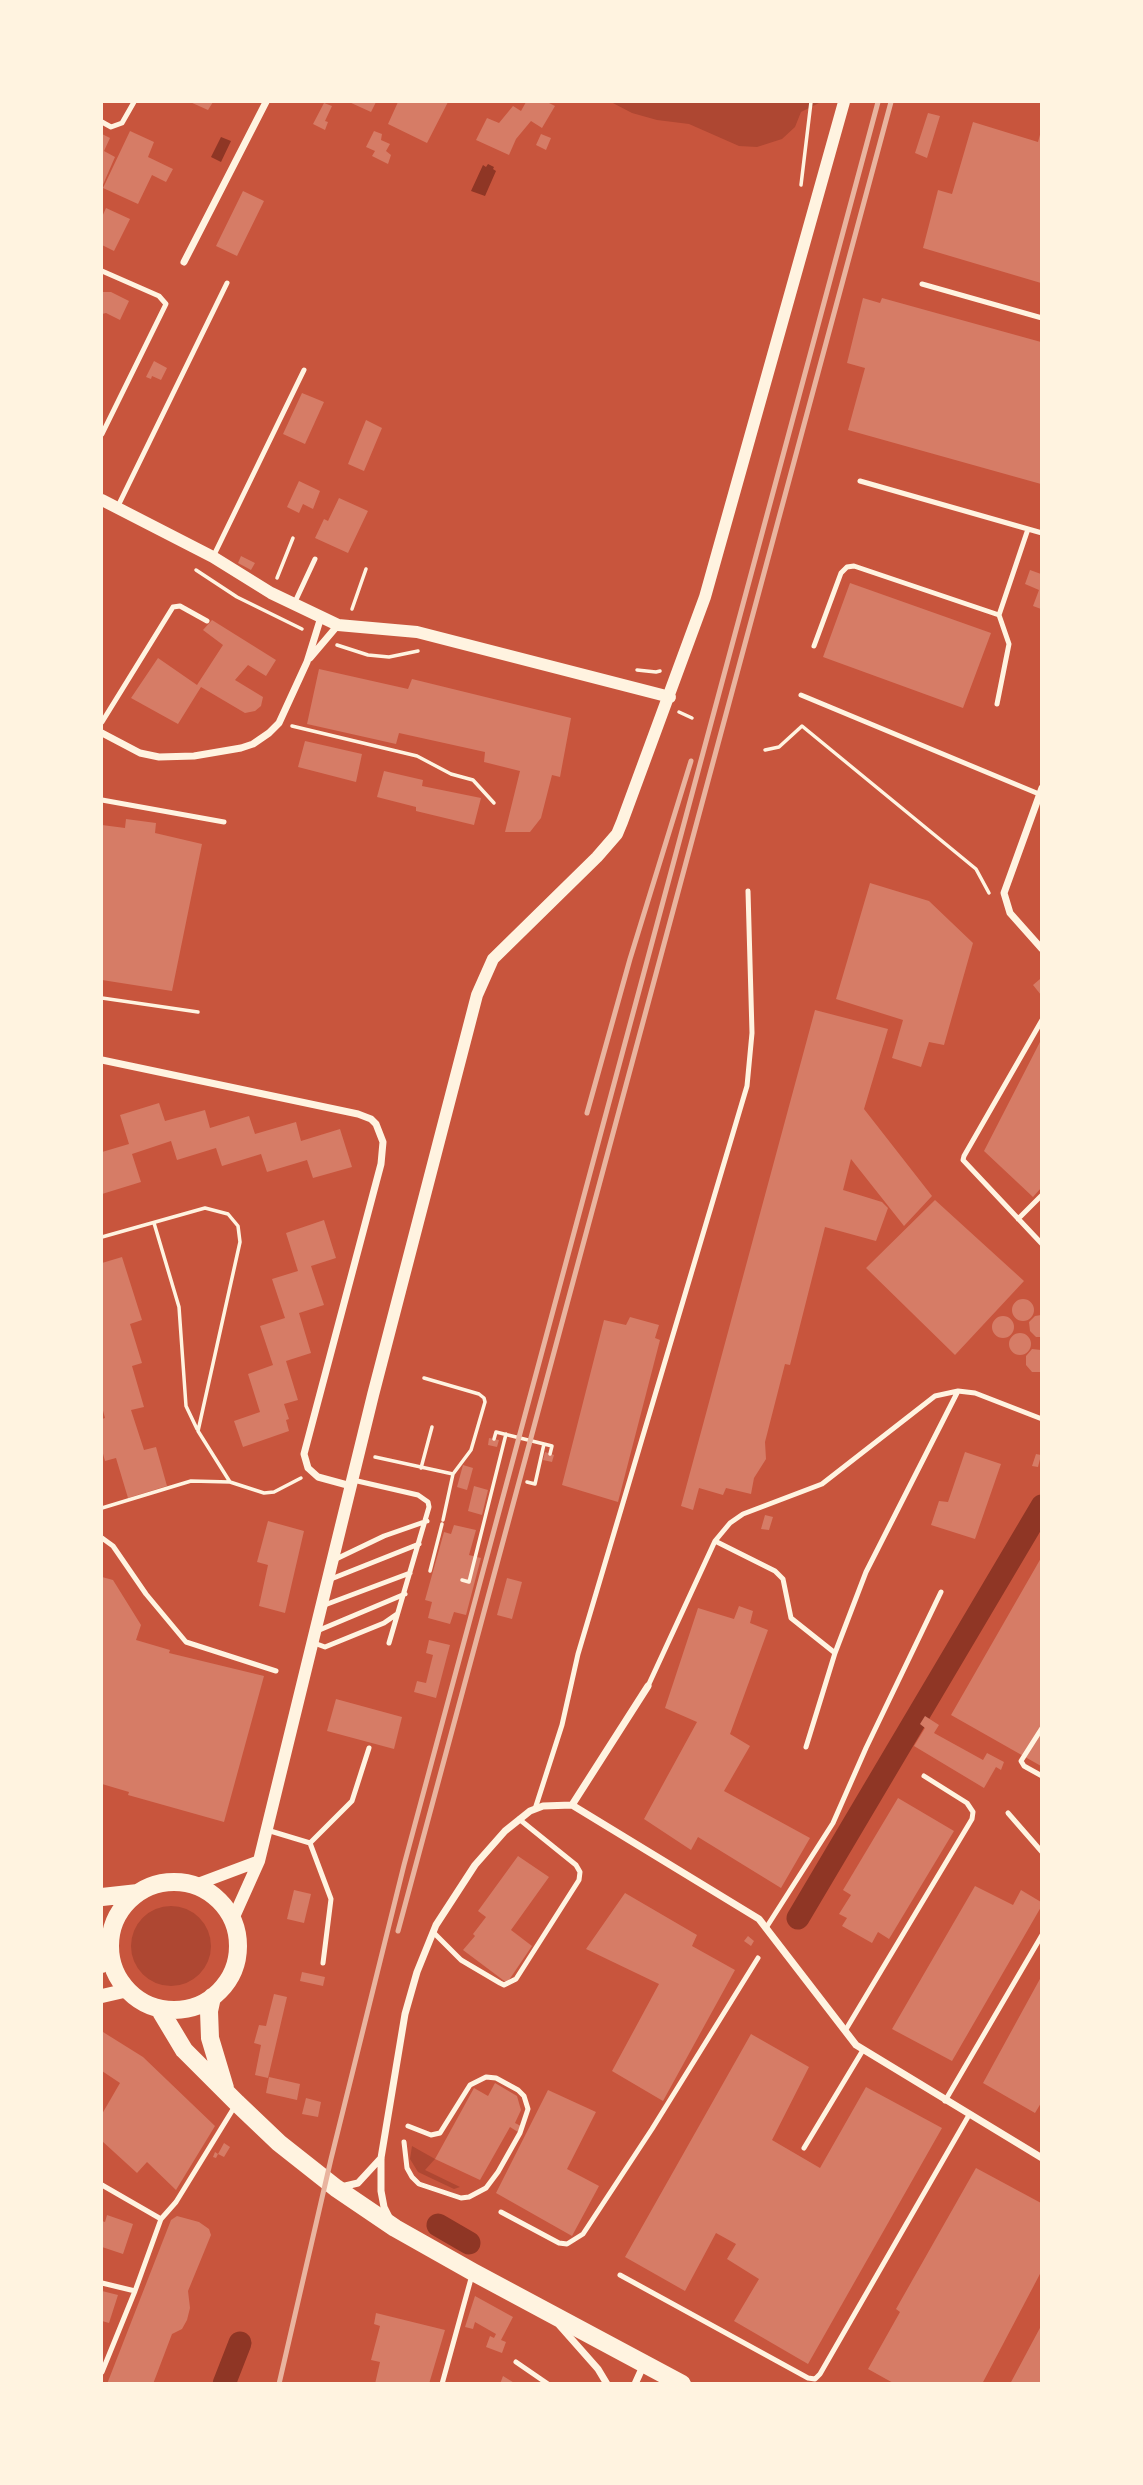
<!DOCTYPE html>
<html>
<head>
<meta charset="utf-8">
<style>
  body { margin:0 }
  #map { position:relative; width:1143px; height:2485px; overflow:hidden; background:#c8553d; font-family:"Open Sans",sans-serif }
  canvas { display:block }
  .frame { position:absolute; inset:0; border:103px solid #fff3e0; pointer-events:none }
</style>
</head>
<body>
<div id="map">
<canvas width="1143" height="2485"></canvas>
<div class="frame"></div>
</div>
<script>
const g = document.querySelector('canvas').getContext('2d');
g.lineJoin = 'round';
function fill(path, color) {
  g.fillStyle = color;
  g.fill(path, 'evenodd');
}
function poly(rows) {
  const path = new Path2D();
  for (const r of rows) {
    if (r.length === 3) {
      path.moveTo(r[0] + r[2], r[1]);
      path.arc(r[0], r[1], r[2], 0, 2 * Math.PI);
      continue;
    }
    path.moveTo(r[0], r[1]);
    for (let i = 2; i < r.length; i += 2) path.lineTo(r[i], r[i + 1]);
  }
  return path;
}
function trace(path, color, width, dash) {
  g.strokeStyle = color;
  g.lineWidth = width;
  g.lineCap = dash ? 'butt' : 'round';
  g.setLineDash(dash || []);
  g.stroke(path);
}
fill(poly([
  [611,102,821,102,801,112,795,127,782,139,757,147,739,146,689,124,657,120,632,113],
  [171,1946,40],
  [412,2146,435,2159,425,2170,460,2187,454,2189,418,2172,410,2159]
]), '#ae4732');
fill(poly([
  [221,137,231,141,221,162,211,157],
  [488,164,494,167,493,169,496,171,485,196,471,191,483,165,486,167]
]), '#8f3625');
trace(poly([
  [798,1918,1042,1506],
  [438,2225,469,2243],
  [224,2384,240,2343]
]), '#8f3625', 23);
fill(poly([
  [190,102,213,102,208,110],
  [349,102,376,102,371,112],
  [398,102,448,102,427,143,388,124],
  [526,102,547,102,555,106,542,128,531,121,516,139,509,155,476,140,487,118,499,123,513,106,521,111],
  [324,103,332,106,325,121,328,122,325,130,313,124],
  [928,113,940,116,927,158,915,153],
  [973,122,1038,142,1041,131,1041,283,923,248,938,190,952,194],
  [130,131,154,142,148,157,173,169,166,182,152,175,138,204,103,188],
  [374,131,382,134,381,140,390,144,386,151,391,155,388,164,372,156,375,151,366,147],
  [102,134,110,138,104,151,115,157,102,187],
  [541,134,551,138,546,150,536,145],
  [243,191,264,201,237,256,216,246],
  [106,208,130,219,114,251,102,245,102,217],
  [102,292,111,292,129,301,120,320,106,313,102,314],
  [863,298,880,303,882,298,1041,342,1041,484,848,430,865,368,847,363],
  [154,361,167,368,161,380,152,376,151,379,146,377],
  [302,393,324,402,305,444,283,434],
  [366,420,382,428,364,471,348,464],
  [299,481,320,491,313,509,303,504,299,513,287,507],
  [339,498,368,511,348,553,315,538,324,519,328,521],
  [241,556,255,563,251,570,238,563],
  [1030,570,1041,574,1041,609,1033,606,1039,590,1025,584],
  [850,583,991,633,963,708,823,657],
  [212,620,276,660,266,676,248,665,235,680,263,697,261,706,255,711,245,713,201,687,178,724,131,698,158,658,197,685,223,645,203,630],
  [319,669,408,689,412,679,571,718,560,777,552,775,541,818,530,832,505,832,520,771,484,762,485,752,399,733,396,744,307,724],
  [305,741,362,754,356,782,298,767],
  [384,771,423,780,422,786,481,798,474,825,416,811,416,807,377,797],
  [126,819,156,823,155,833,202,844,172,991,102,980,102,825,125,828],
  [870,883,929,901,973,943,944,1045,929,1042,921,1067,892,1058,903,1020,836,999],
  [1040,979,1041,980,1041,995,1033,985],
  [815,1010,888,1029,864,1109,932,1196,904,1226,851,1159,843,1190,882,1202,888,1208,876,1241,825,1227,790,1365,785,1364,765,1442,766,1459,754,1478,751,1494,726,1488,723,1495,699,1488,693,1510,681,1506],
  [1041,1040,1041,1188,1033,1197,984,1151],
  [159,1103,165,1121,205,1110,210,1128,249,1116,255,1134,296,1122,301,1141,340,1129,352,1167,313,1178,307,1160,267,1172,261,1154,222,1166,216,1148,177,1160,171,1141,132,1154,141,1182,102,1194,102,1152,129,1144,120,1115],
  [935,1200,1024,1281,955,1355,866,1268],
  [324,1220,336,1258,311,1266,324,1305,299,1313,311,1353,286,1361,298,1400,284,1404,289,1419,286,1420,289,1431,243,1447,234,1421,260,1412,248,1374,273,1365,260,1326,285,1318,272,1279,298,1271,286,1233],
  [122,1257,142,1320,130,1324,142,1363,132,1366,144,1407,131,1410,144,1450,156,1447,167,1486,128,1498,116,1458,105,1461,102,1450,102,1419,105,1418,102,1407,102,1263],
  [1023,1310,11],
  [1041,1315,1041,1337,1036,1337,1030,1331,1029,1322,1035,1316],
  [1003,1327,11],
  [630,1317,659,1325,655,1338,660,1340,618,1502,562,1485,604,1320,626,1325],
  [1020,1344,11],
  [1032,1349,1041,1350,1041,1372,1032,1372,1026,1365,1026,1356],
  [489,1438,499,1440,497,1447,488,1445],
  [545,1452,554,1455,552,1462,543,1460],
  [965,1452,1001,1464,975,1539,931,1525,939,1501,948,1502],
  [1036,1454,1041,1455,1038,1467,1032,1466],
  [463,1465,473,1468,467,1490,457,1487],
  [474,1486,488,1490,482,1515,468,1511],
  [765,1515,773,1517,769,1530,761,1529],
  [268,1521,304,1531,285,1613,259,1606,268,1565,257,1562],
  [454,1525,476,1530,469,1555,481,1558,466,1615,454,1612,450,1624,428,1618,432,1602,425,1600,444,1532,451,1534],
  [1041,1558,1041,1766,951,1715],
  [102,1577,113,1580,141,1625,136,1640,170,1650,169,1653,264,1676,224,1822,128,1795,129,1792,102,1784],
  [507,1578,522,1582,512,1619,497,1615],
  [739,1606,753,1611,750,1623,768,1630,730,1734,750,1746,724,1791,810,1838,781,1888,698,1837,691,1850,644,1819,697,1722,665,1708,698,1608,734,1619],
  [429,1640,450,1645,436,1698,414,1692,417,1681,426,1683,433,1655,426,1653],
  [336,1699,402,1717,394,1749,327,1731],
  [925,1716,939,1725,934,1733,983,1760,987,1753,1004,1762,1001,1770,996,1767,984,1788,914,1746,925,1728,920,1724],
  [898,1798,954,1831,889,1939,878,1932,872,1943,842,1926,847,1918,839,1914,851,1895,843,1890],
  [518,1856,549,1877,511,1930,532,1946,507,1983,463,1950,475,1936,473,1934,486,1917,478,1911],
  [975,1886,1013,1905,1021,1890,1041,1902,1041,1907,952,2061,892,2029],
  [294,1890,311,1894,304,1923,287,1919],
  [625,1893,697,1935,692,1946,735,1970,663,2101,612,2071,659,1984,586,1949],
  [748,1936,754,1941,751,1946,744,1941],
  [302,1972,325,1977,323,1986,300,1981],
  [1041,1977,1041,2103,1035,2113,983,2083],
  [274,1994,287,1997,268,2078,255,2075,261,2045,254,2043,259,2025,266,2026],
  [103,2032,143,2057,215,2126,176,2190,147,2162,137,2173,102,2141,103,2123,102,2114,120,2083,102,2071],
  [751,2034,809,2067,772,2140,820,2168,866,2087,942,2128,808,2364,734,2321,759,2279,727,2259,736,2244,716,2233,685,2291,625,2257],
  [269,2077,300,2084,297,2100,266,2093],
  [495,2083,517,2096,521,2110,515,2123,521,2126,518,2132,510,2127,480,2180,435,2159,474,2088,488,2096],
  [548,2090,596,2112,567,2169,599,2186,572,2236,496,2193],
  [306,2098,321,2102,318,2117,302,2114],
  [224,2143,230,2147,224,2157,218,2154,216,2158,213,2157,215,2152,218,2154],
  [976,2168,1041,2203,1041,2272,982,2384,895,2384,868,2369,900,2312,896,2309],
  [107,2215,133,2224,123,2254,102,2247,102,2221,105,2222],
  [177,2216,199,2222,209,2229,211,2235,188,2291,190,2308,187,2320,182,2329,172,2334,153,2384,107,2384,171,2220],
  [102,2291,118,2295,109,2323,102,2321],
  [475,2296,513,2317,501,2340,506,2342,502,2353,486,2347,490,2336,494,2338,496,2334,475,2322,473,2329,465,2327],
  [376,2313,445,2330,429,2384,375,2384,380,2362,371,2360,380,2326,374,2324],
  [1041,2326,1041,2384,1010,2384],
  [503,2376,516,2384,500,2384]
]), '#d67c66');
trace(poly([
  [801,185,811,102],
  [196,570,237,597,302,629],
  [277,578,293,538],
  [352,609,366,569],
  [337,645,368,655,389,657,418,651],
  [637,670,656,672,660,671],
  [679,712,692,718],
  [292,726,417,756,451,774,473,780,494,803],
  [765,750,779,747,802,726,976,869,989,893],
  [102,998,198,1012],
  [154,1223,179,1307,186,1406,197,1429],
  [102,1237,205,1208,228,1214,238,1226,240,1242,198,1431,230,1482],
  [424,1378,479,1394,484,1398,485,1402,471,1450,453,1474],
  [494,1439,496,1432,552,1446,550,1454],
  [375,1457,453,1474,443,1520],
  [421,1468,432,1427],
  [527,1482,535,1484,544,1444],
  [102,1508,191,1481,230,1482,264,1493,274,1492,301,1478],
  [430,1571,442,1524],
  [462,1580,469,1582,506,1434]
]), '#fff3e0', 3.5);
trace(poly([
  [102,122,111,127,122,123,134,102],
  [102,271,159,296,166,304,102,434],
  [922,284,1042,318],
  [860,481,1042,533],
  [117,508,227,283],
  [213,557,304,370],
  [294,604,315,559],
  [814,646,841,573,847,567,854,566,999,615],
  [801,695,1039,794],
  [997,704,1009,644,999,615,1028,529],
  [102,722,173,607,180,606,207,621],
  [102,800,224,822],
  [1042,1020,964,1156,963,1160,1042,1244],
  [1018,1219,1042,1195],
  [353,1480,418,1495,428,1502,429,1507,389,1643],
  [102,1538,113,1546,146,1594,186,1642,276,1671],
  [715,1541,775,1571,783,1579,791,1618,835,1653,866,1572,958,1391],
  [334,1560,384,1536,427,1521],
  [331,1579,419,1544],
  [322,1606,410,1573],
  [317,1631,405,1594],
  [314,1643,325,1647,384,1623,397,1614],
  [648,1686,715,1541,730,1523,743,1514,822,1484,935,1396,958,1391,975,1393,1042,1419],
  [1042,1728,1021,1761,1024,1766,1042,1776],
  [806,1747,835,1653],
  [535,1809,562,1725,578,1654,747,1086,752,1033,748,891],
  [1008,1813,1042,1852],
  [267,1830,310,1843,331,1899,323,1963],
  [310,1843,352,1801,369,1748],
  [766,1928,833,1823,866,1748,941,1592],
  [433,1932,461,1960,500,1983,504,1985,516,1979,579,1880,580,1872,576,1865,519,1819],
  [845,2031,972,1819,973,1812,967,1803,924,1776],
  [945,2101,1042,1935],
  [404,2142,407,2168,412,2177,419,2184,461,2198,469,2197,486,2188,498,2172,520,2133,528,2109,524,2096,518,2090,496,2078,486,2077,470,2085,440,2133,431,2135,408,2126],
  [804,2148,863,2050],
  [102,2185,161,2219,176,2202,235,2106],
  [501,2212,559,2243,567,2244,583,2234,652,2129,758,1958],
  [620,2275,808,2378,815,2379,820,2374,969,2115],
  [102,2283,135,2291,161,2219],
  [516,2362,548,2384],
  [102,2372,135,2291],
  [442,2384,472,2275]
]), '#fff3e0', 5);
trace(poly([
  [184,262,266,102],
  [310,658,338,625],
  [102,733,140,753,159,757,194,756,241,748,253,744,269,733,279,723,307,662,321,617],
  [1042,788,1004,893,1010,913,1042,949],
  [102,1060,358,1114,371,1119,376,1124,383,1142,381,1164,304,1454,308,1468,318,1477,351,1486],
  [572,1805,759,1919,856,2045,1042,2158],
  [341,2187,358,2183,381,2158],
  [390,2219,384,2207,381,2191,381,2158,405,2014,417,1972,436,1925,475,1865,505,1831,530,1811,543,1806,572,1805,648,1686],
  [560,2326,598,2369,607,2384],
  [635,2384,644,2364]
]), '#fff3e0', 7);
trace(poly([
  [102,500,213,557,271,593,338,625,417,632,670,697],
  [195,1885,259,1861],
  [233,1919,259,1861,373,1395,477,995,493,959,597,857,617,834,622,822,705,597,844,102]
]), '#fff3e0', 12);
trace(poly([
  [102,1966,111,1958],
  [102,1996,128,1990]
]), '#fff3e0', 14);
trace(poly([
  [174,1946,64],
  [102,1897,138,1893],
  [212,1997,209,2011,210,2038,225,2088],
  [160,2010,184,2050,237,2103,279,2143,336,2188,395,2228,473,2272,682,2384]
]), '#fff3e0', 18);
trace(poly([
  [587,1113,630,959,691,761],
  [398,1931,891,102],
  [279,2384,331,2159,404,1865,878,102]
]), '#e9b49f', 5);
</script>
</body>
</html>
